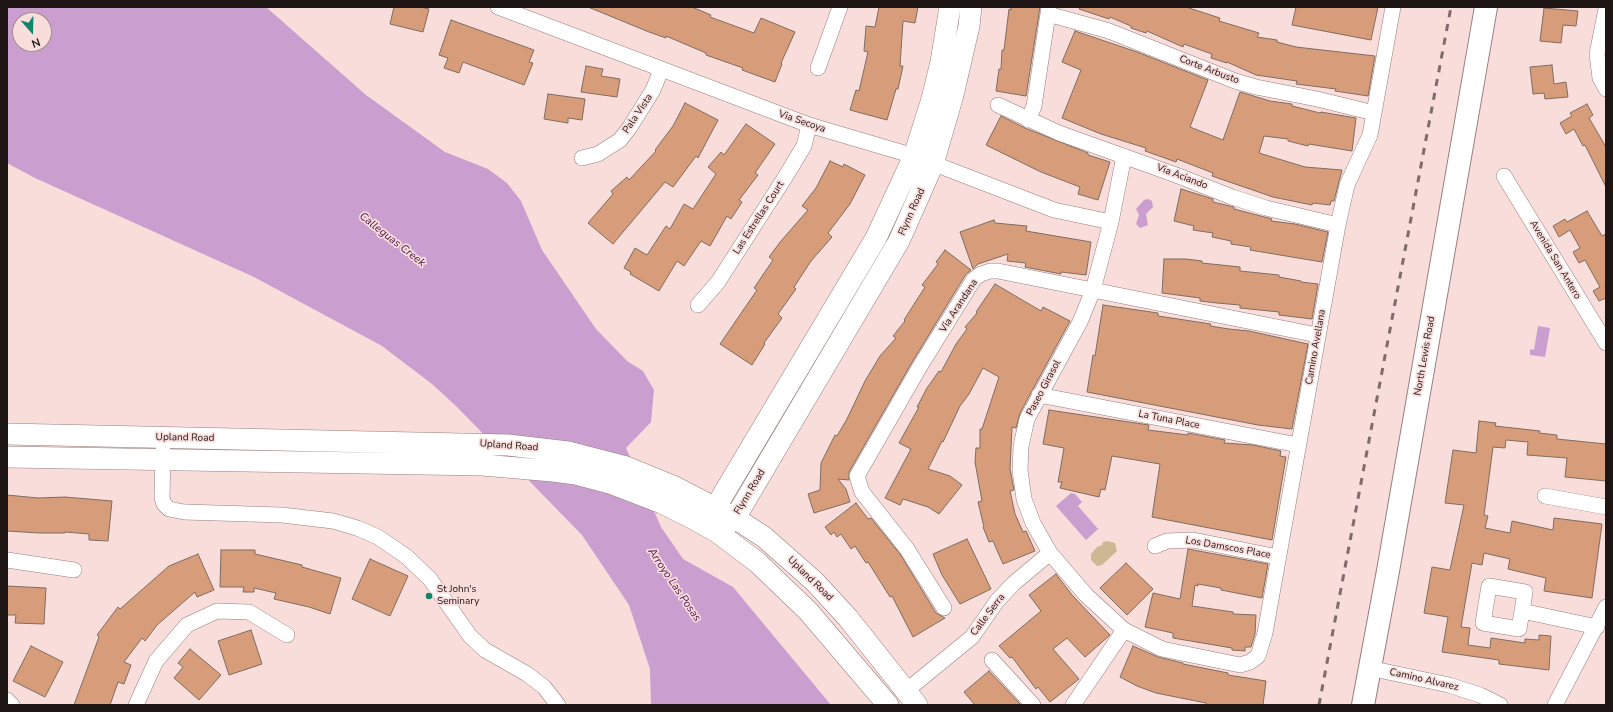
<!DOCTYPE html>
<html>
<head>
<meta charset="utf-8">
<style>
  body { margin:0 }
  #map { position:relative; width:1613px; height:712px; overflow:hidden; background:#f8dddb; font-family:"Nunito Sans",sans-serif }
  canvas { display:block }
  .frame { position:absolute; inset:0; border:8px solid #1e1515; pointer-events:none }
  .north { position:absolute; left:12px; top:12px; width:40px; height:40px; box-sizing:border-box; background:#f8dddb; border:1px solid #a18d8c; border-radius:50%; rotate:160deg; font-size:11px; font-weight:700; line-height:16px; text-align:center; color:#1e1515 }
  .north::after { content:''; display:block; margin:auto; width:14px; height:18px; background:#0e8769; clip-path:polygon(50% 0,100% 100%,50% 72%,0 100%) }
</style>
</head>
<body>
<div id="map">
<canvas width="1613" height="712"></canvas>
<div class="frame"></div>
<div class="north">N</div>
</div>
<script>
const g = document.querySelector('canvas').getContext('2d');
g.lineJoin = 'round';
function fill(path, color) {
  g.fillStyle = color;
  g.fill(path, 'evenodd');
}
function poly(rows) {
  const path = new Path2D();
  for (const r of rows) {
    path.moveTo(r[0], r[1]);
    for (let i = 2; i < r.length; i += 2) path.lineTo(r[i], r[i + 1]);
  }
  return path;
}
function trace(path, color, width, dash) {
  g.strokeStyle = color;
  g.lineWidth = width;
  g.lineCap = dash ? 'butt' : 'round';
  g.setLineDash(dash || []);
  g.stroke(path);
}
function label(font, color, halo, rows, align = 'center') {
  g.font = font + ' "Nunito Sans",sans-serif';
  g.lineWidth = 3.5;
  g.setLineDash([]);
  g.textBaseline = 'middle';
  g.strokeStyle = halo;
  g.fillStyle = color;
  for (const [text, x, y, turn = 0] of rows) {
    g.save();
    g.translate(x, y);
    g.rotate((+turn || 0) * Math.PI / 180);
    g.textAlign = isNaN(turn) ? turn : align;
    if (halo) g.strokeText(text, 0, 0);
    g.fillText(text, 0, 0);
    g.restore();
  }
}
fill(poly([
  [1107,541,1115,543,1117,551,1102,565,1097,566,1091,560,1091,554,1097,547,1102,545,1103,542]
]), '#cdb893');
fill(poly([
  [7,7,266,7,366,95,445,152,488,169,507,183,521,201,542,250,596,329,627,361,643,371,654,390,651,422,626,448,661,527,683,559,733,587,831,705,651,705,650,669,629,605,582,535,457,407,432,384,382,346,254,277,35,178,7,163],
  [20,20,44,20,44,44,20,44],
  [1148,199,1152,201,1153,207,1146,214,1148,225,1140,228,1136,224,1139,215,1136,209,1144,200],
  [1538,326,1550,328,1545,357,1530,355,1530,349,1534,350],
  [1071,493,1075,494,1082,502,1078,506,1098,529,1086,540,1056,506]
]), '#ca9ecf');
const building = poly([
  [394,7,420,7,429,9,423,32,390,24,394,7],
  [588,7,692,7,711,15,710,17,754,33,761,18,795,32,781,63,782,64,775,82,742,70,743,68,706,55,706,53,666,36,666,38,649,32,588,7],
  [879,7,918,7,915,23,903,21,900,66,903,66,898,89,896,89,887,120,850,110,856,90,859,91,868,52,864,51,866,26,875,27,879,7],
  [1011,7,1040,7,1026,96,996,91,999,69,1001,69,1002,50,1004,50,1009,9,1011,10,1011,7],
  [1080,7,1186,7,1220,18,1219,21,1259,33,1257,37,1277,40,1277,42,1296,47,1375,56,1368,96,1335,91,1336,89,1296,84,1297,81,1256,75,1227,62,1227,63,1211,58,1212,54,1184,44,1183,47,1147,31,1146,33,1131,28,1131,26,1110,17,1109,19,1079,9,1080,7],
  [1296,7,1378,7,1371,40,1292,25,1296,7],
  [1544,8,1578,11,1576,26,1563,25,1561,43,1540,41,1544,8],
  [451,20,534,50,529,62,533,63,524,85,463,62,459,73,444,68,448,58,439,55,451,20],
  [1075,31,1137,52,1208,80,1190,127,1223,140,1240,92,1270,101,1292,104,1292,106,1320,113,1321,112,1356,118,1352,151,1309,144,1308,146,1288,141,1288,139,1264,136,1259,153,1305,167,1342,170,1334,201,1331,201,1330,205,1313,203,1312,205,1273,197,1212,176,1213,173,1177,159,1176,162,1145,151,1146,148,1101,134,1062,118,1081,70,1062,62,1075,31],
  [1552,65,1554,84,1566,82,1568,97,1545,99,1544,93,1533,94,1530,67,1552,65],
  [586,66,603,69,601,76,620,79,617,97,581,92,586,66],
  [548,94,585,99,582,120,568,118,568,123,544,119,548,94],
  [685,103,718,120,698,158,696,156,673,187,665,182,613,244,588,223,613,194,611,191,627,177,629,180,656,151,655,150,673,126,685,103],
  [1587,104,1593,115,1589,118,1606,147,1606,187,1585,145,1583,146,1574,129,1566,134,1560,123,1572,116,1570,113,1587,104],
  [1001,116,1025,128,1088,153,1088,155,1110,162,1098,200,1078,194,1080,187,1041,172,986,145,1001,116],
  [746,124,775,144,755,173,758,175,739,200,742,202,731,219,727,216,710,246,701,241,684,266,677,261,659,291,630,274,631,272,624,268,635,248,647,255,666,226,670,229,684,204,693,209,716,174,708,167,721,152,724,155,746,124],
  [830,161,843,167,844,164,865,175,850,204,828,233,832,237,811,261,794,287,796,289,778,314,782,318,764,343,765,344,752,365,720,344,757,290,754,288,773,260,769,257,781,241,808,210,802,206,816,188,830,161],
  [1181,189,1213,199,1213,202,1234,207,1234,209,1272,219,1271,221,1295,224,1328,232,1322,262,1250,250,1251,247,1231,244,1231,241,1212,237,1213,233,1193,230,1194,226,1174,221,1181,189],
  [1587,211,1602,236,1606,234,1606,298,1599,301,1593,291,1600,287,1585,260,1579,263,1573,252,1580,248,1570,230,1559,237,1553,226,1565,219,1567,222,1587,211],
  [994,220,995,223,1027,226,1026,231,1091,242,1086,275,1061,272,1061,274,1025,267,1026,263,1007,261,1008,254,978,264,973,269,960,232,994,220],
  [945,250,971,270,966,274,911,364,849,472,849,480,838,479,846,489,850,502,814,513,808,494,820,490,821,463,835,435,837,436,847,419,865,381,880,356,896,338,893,336,905,321,904,320,925,287,922,285,938,264,936,262,945,250],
  [1164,259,1186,259,1202,261,1202,263,1240,267,1240,271,1279,275,1279,277,1301,281,1301,282,1318,284,1312,319,1279,315,1279,312,1240,308,1240,305,1217,303,1200,301,1200,298,1162,293,1164,259],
  [995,284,1041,311,1043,307,1070,321,1020,413,1016,428,1012,427,1010,469,1014,490,1010,491,1015,514,1023,532,1026,531,1035,551,1003,564,993,541,989,542,983,527,984,527,978,502,982,501,975,462,976,448,980,448,980,429,982,429,999,377,983,368,969,394,960,406,943,442,942,441,928,469,950,476,962,485,939,514,928,507,903,499,900,505,885,498,911,449,899,443,919,407,917,407,927,388,939,371,941,372,956,344,967,329,965,327,977,313,976,312,995,284],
  [1103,305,1158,313,1158,316,1211,324,1210,326,1229,329,1249,331,1308,344,1292,429,1258,425,1087,392,1093,355,1095,356,1103,305],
  [1049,410,1149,425,1148,430,1188,435,1188,433,1225,440,1224,443,1253,445,1281,451,1280,456,1286,457,1272,540,1152,517,1160,464,1112,456,1105,490,1101,489,1099,497,1060,488,1062,482,1058,482,1064,448,1043,444,1049,410],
  [1479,421,1496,423,1495,426,1540,431,1539,433,1557,435,1557,439,1606,444,1606,481,1565,477,1567,458,1527,455,1528,442,1506,440,1505,448,1493,447,1484,515,1488,516,1485,528,1510,533,1512,521,1553,530,1554,518,1602,524,1592,598,1544,591,1546,578,1508,569,1510,559,1484,553,1482,565,1472,563,1461,627,1470,628,1468,645,1490,648,1491,638,1525,643,1525,639,1539,640,1539,635,1551,636,1549,670,1499,664,1499,660,1442,652,1448,617,1424,613,1432,567,1450,570,1464,505,1445,503,1453,450,1476,453,1479,421],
  [7,495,38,498,65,497,112,501,108,541,89,540,89,534,65,532,65,533,39,533,7,531,7,495],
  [856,503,868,519,871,518,900,554,936,613,945,618,913,637,892,596,890,597,868,562,866,563,855,546,851,549,841,534,837,537,834,532,831,535,825,527,856,503],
  [967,539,991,589,960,604,942,575,933,554,967,539],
  [1188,549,1268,564,1262,598,1221,590,1221,588,1198,584,1198,586,1195,585,1192,606,1233,612,1233,614,1256,615,1255,634,1251,647,1245,647,1245,651,1232,650,1232,648,1173,638,1173,633,1145,627,1153,593,1180,599,1188,549],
  [221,550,255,550,255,554,302,565,302,567,341,578,330,614,309,607,274,599,276,593,254,588,254,592,243,592,244,587,220,587,221,550],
  [198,554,214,590,197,597,195,592,157,625,145,641,142,638,124,662,131,665,124,684,118,682,110,705,74,705,99,637,97,635,118,607,120,609,169,566,198,554],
  [370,559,408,576,390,616,352,599,370,559],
  [1126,563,1153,589,1127,615,1100,588,1126,563],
  [1056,574,1072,595,1110,635,1085,657,1067,638,1053,649,1079,679,1050,702,1038,687,1036,689,1012,657,1010,658,999,646,1041,611,1029,595,1056,574],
  [7,586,46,588,44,624,15,623,16,615,7,615,7,586],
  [251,630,262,664,229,675,218,641,251,630],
  [31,646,63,662,45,697,13,681,31,646],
  [1133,646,1158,657,1183,663,1183,664,1228,673,1228,675,1266,681,1263,705,1206,705,1206,703,1156,693,1137,686,1120,677,1133,646],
  [190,649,221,675,199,700,174,678,183,667,178,663,190,649],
  [989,671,1021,705,975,705,964,692,989,671]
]);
fill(building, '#d79d7a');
trace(building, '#806c60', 1);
const street = poly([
  [498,7,809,125,914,156,1054,210,1111,222],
  [1606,9,1597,54,1600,78,1606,89],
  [1048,14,1109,31,1235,81,1256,87,1317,99,1374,113],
  [818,68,840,7],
  [998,105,1059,133,1176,175,1232,197,1266,208,1338,225],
  [1028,120,1034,106,1049,7],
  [1124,156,1111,222,1093,290,1080,322,1027,419,1021,446,1020,470,1024,499,1033,523,1050,553,1086,595,1124,630,1162,649,1240,665,1250,662,1258,656,1265,633,1338,225,1347,185,1370,135,1393,7],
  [582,158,598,154,620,140,630,127,653,90,661,70],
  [1504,176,1606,343],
  [698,305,718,282,784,179,804,146,809,125],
  [1039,395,1298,445],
  [163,451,162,498,164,504,169,509,184,512,282,515,333,521,357,528,378,537,407,557,430,579,470,636,485,650,527,674,544,687,558,705],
  [1545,496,1606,507],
  [1155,546,1167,541,1193,540,1278,557],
  [7,560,74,570],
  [944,608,907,549,862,492,857,476,919,368,974,279,981,274,990,271,998,271,1317,335],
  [1522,611,1525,592,1489,586,1483,623,1519,629,1522,611,1597,627],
  [992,660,1033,705],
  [1369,668,1449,685,1480,695,1500,705],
  [906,691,972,637,997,601,1014,583,1050,553],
  [7,700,12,705],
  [136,705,156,661,187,625,217,611,249,612,287,635],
  [1073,705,1124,630],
  [1555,705,1606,607]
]);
const secondary = poly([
  [7,434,508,445,568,452,626,467,675,487,735,518,764,537,815,582,848,618,917,705],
  [7,457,482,465,553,471,576,474,610,483,662,503,692,518,717,532,757,562,808,611,888,705],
  [716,523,715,509,724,493,876,238,914,156,932,99,941,62,950,7],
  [724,527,735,518,899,241,933,164,953,95,969,26,971,7]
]);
const primary = poly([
  [1363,705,1388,571,1486,7]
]);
trace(street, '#987f7e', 16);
trace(secondary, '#987f7e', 22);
trace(primary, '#987f7e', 24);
trace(street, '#fff', 15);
trace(secondary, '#fff', 21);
trace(primary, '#fff', 22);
trace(poly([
  [1319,705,1451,7]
]), '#7e6d6c', 3, [7, 7]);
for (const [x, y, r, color] of [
  [429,596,4,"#0e8769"]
]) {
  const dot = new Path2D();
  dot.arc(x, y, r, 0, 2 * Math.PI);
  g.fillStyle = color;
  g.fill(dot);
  trace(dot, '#f8dddb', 1.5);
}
label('10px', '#1e1515', '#f8dddb', [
  ["Corte Arbusto",1209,70,21],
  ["Pala Vista",638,114,-56],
  ["Via Secoya",802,122,19],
  ["Via Aciando",1182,177,21],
  ["Flynn Road",912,212,-66],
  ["Las Estrellas Court",759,218,-57],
  ["Avenida San Antero",1555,260,59],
  ["Via Arandana",959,306,-57],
  ["Camino Avellana",1316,347,-80],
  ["North Lewis Road",1425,356,-80],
  ["Paseo Girasol",1044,388,-62],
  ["La Tuna Place",1169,420,11],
  ["Upland Road",185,438,1],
  ["Upland Road",509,446,4],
  ["Flynn Road",750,492,-59],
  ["Los Damscos Place",1228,548,10],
  ["Upland Road",810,579,44],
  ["Calle Serra",988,615,-53],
  ["Camino Alvarez",1424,680,13]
]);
label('10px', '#1e1515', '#f8dddb', [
  ["St John's",437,590],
  ["Seminary",437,602]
], 'left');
label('italic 11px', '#46104c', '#f8dddb', [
  ["Calleguas Creek",392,240,38],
  ["Arroyo Las Posas",674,585,56]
]);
</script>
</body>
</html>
